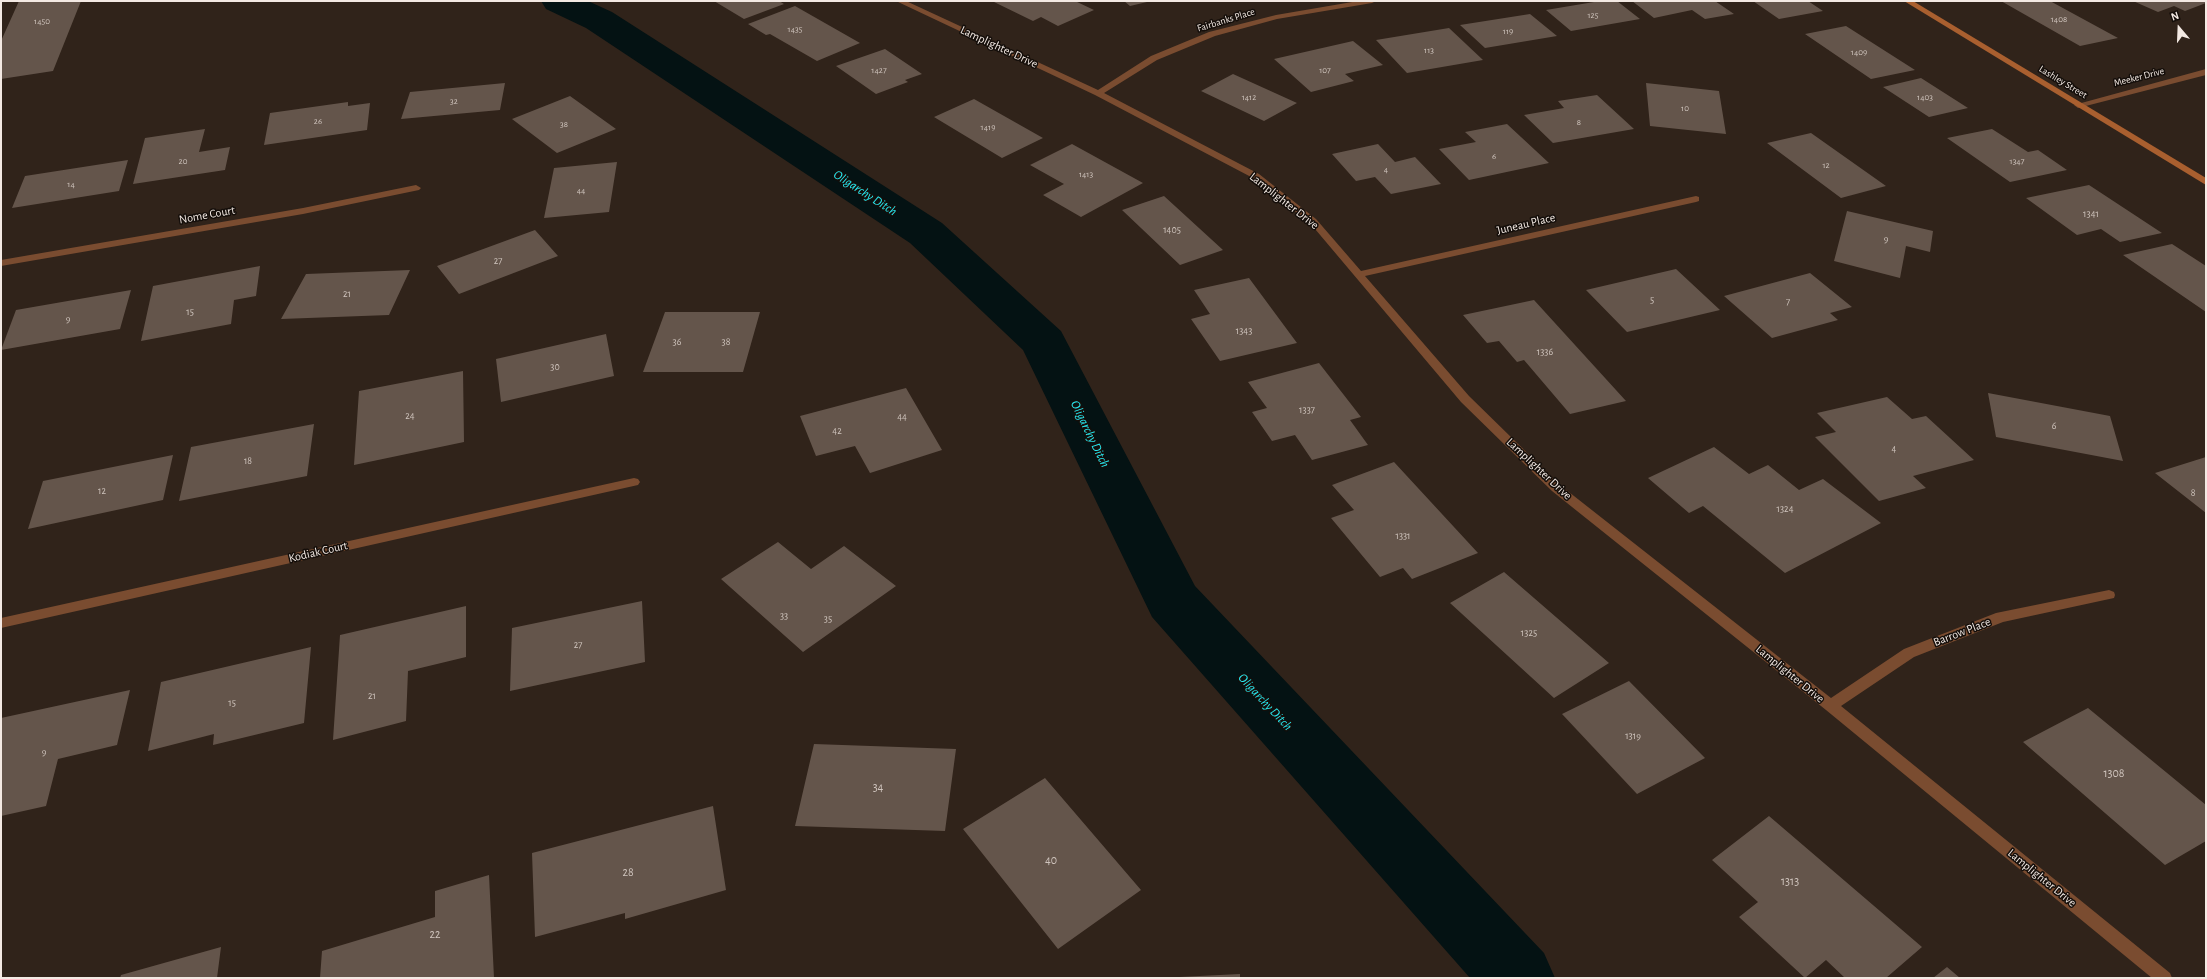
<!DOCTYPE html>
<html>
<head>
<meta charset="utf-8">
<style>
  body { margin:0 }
  #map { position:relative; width:2207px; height:979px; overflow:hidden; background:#30231a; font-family:"Alegreya Sans",sans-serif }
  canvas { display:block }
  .frame { position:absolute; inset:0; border:2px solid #f3e9e3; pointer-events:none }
  .north { position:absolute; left:2159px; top:8px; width:40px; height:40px; -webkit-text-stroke:3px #140e0a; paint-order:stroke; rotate:341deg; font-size:11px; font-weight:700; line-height:16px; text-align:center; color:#f3e9e3 }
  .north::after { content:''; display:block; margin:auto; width:14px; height:18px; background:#f3e9e3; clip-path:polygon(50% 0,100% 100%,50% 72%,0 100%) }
</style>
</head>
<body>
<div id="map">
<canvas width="2207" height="979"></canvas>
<div class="frame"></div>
<div class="north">N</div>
</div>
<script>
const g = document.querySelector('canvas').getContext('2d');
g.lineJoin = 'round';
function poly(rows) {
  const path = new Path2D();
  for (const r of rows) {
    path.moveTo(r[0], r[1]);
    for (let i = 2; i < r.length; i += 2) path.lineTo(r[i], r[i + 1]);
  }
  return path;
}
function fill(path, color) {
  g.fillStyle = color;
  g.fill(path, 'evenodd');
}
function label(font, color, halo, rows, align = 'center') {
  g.font = font + ' "Alegreya Sans",sans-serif';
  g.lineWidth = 3;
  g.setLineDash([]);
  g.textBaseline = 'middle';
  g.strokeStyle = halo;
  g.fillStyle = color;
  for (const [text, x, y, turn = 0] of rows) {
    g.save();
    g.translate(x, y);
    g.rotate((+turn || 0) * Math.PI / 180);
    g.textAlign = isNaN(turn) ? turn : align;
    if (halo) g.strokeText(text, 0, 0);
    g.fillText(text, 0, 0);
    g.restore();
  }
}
fill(poly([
  [541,1,588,1,612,12,942,223,1061,331,1195,586,1544,953,1555,978,1470,978,1152,617,1023,350,910,243,586,28,546,9,541,1]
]), '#041213');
fill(poly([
  [19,1,81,1,53,71,1,79,1,41],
  [714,1,779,1,784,4,744,19],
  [992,1,1075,1,1094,10,1058,26,1041,17,1033,21],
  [1124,1,1147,1,1147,2,1130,6],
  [1600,1,1617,1,1640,19,1571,31,1546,10],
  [1632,1,1715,1,1734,14,1705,19,1692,10,1654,18],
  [1753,1,1808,1,1823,11,1779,19],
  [2001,1,2050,1,2118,38,2080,46],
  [2133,1,2206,1,2206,3,2185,11,2174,6,2158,12],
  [795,6,860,43,817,61,770,34,766,35,748,24],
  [1530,14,1557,36,1485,48,1460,25],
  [1846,26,1915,70,1871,79,1805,34],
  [1449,28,1483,60,1407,73,1376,40],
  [1353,41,1383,65,1345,74,1354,81,1311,92,1274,59],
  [885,49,922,74,905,80,908,82,876,94,836,66],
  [1233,74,1297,103,1264,121,1201,91],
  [1921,78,1968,108,1929,117,1883,87],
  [505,83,500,110,401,119,410,92],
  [1646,83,1719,91,1726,134,1650,126],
  [1597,95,1634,129,1553,143,1524,115,1564,108,1558,101],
  [570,96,616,129,557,153,512,119],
  [974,99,1043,138,1002,158,934,117],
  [348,102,348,106,370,103,367,130,264,145,270,113],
  [1507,124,1549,163,1469,180,1439,149,1476,142,1465,132],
  [205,129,199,152,230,147,225,170,133,184,145,138],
  [1992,129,2028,152,2038,150,2067,170,2010,182,1947,138],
  [1811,133,1886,186,1841,198,1767,143],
  [1072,144,1143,183,1081,217,1043,195,1064,184,1030,165],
  [1378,144,1395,162,1415,157,1441,184,1391,194,1375,177,1356,181,1332,154],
  [128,160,119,191,12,208,25,176],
  [617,162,609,212,544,218,554,168],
  [2089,185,2162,233,2120,242,2101,229,2077,235,2026,198],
  [1164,196,1223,250,1180,265,1122,210],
  [1847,211,1933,231,1930,252,1906,246,1900,278,1834,261],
  [535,230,558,256,459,294,437,266],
  [2172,244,2206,266,2206,312,2123,255],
  [260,266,256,296,234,300,231,324,141,341,153,286],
  [1676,269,1720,310,1627,332,1586,290],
  [410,270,389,315,281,319,306,274],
  [1810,273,1852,307,1830,313,1838,320,1772,338,1724,296],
  [1249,278,1297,343,1220,361,1191,319,1210,314,1194,290],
  [131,290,120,329,1,350,16,310],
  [1534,300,1626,401,1570,414,1524,360,1517,362,1499,341,1487,343,1463,315],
  [665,312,760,312,743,372,643,372],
  [606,334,614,376,501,402,496,359],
  [1319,363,1361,417,1350,420,1368,445,1312,460,1295,435,1272,441,1252,412,1267,408,1248,382],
  [463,371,464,442,354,465,359,391],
  [906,388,942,450,870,473,855,446,816,456,800,416],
  [1988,393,2110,416,2123,461,1996,437],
  [1887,397,1912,419,1926,416,1974,460,1913,476,1926,488,1879,501,1815,437,1836,432,1817,413],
  [314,424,307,476,179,501,191,447],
  [1714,447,1749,474,1768,465,1799,490,1823,479,1881,523,1785,573,1703,506,1689,513,1648,478],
  [173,455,163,500,28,529,43,481],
  [2206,457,2206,513,2155,473],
  [1394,462,1478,553,1412,579,1403,568,1380,577,1331,518,1354,510,1332,485],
  [778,542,811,569,844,546,896,586,803,652,721,579],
  [1504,572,1609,663,1554,698,1450,603],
  [642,601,645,662,510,691,512,628],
  [466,606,466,657,408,671,406,721,333,740,340,635],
  [311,647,304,723,213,745,214,734,148,751,161,682],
  [1629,681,1705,758,1637,794,1562,714],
  [130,690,117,745,58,759,46,806,1,816,1,718],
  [2088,708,2206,805,2206,841,2165,865,2023,742],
  [814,744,956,749,945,831,795,826],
  [1045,778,1141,890,1058,949,963,829],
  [713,806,726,890,625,919,625,913,535,937,532,853],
  [1769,816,1922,947,1886,978,1845,978,1826,960,1805,978,1739,917,1758,902,1712,860],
  [489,875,494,978,320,978,322,951,435,917,435,891],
  [221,947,217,978,120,978,121,975],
  [1947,967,1960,978,1933,978],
  [1240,974,1240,978,1179,978,1179,977]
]), '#64554b');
fill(poly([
  [896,1,906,1,1098,90,1151,56,1209,32,1276,15,1358,1,1376,1,1372,3,1277,19,1215,36,1157,60,1104,93,1259,174,1316,219,1361,271,1696,196,1699,197,1699,201,1696,202,1365,276,1469,396,1560,485,1831,698,1904,649,1996,613,2109,590,2114,592,2115,595,2114,598,2003,622,1914,657,1841,706,2170,973,2172,978,2152,978,1826,710,1552,491,1461,402,1310,223,1253,178,1095,95,896,1],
  [2206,69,2206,75,2078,108,2074,105,2206,69],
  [416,185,421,188,419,190,303,214,1,266,1,260,303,208,416,185],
  [634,478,638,479,640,482,638,485,1,628,1,618,634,478]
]), '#7a4c30');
fill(poly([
  [1904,1,1913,1,2206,178,2206,185,1904,1]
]), '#a95f2f');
label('9px', '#cfc4bd', null, [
  ["125",1593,15],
  ["1408",2059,19],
  ["1450",42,21],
  ["1435",795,29],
  ["119",1508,31],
  ["113",1429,50],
  ["1409",1859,52],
  ["1427",879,70],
  ["107",1325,70],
  ["1412",1249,97],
  ["1403",1925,97],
  ["32",454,101],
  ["10",1685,108],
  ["26",318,121],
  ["8",1579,122],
  ["38",564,124],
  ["1419",988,127],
  ["6",1494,156],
  ["20",183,161],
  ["1347",2017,161],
  ["12",1826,165],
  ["4",1386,169],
  ["1413",1086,174],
  ["14",71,184],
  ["44",581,190]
]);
label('10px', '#f3e9e3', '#140e0a', [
  ["Fairbanks Place",1226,20,-17],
  ["Meeker Drive",2139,77,-14],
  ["Lashley Street",2063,82,31]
]);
label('10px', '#cfc4bd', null, [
  ["1341",2091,214],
  ["1405",1172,230],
  ["9",1886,239],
  ["27",498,261],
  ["21",347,294],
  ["5",1652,300],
  ["7",1788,302],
  ["15",190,312],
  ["9",68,319],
  ["1343",1244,331],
  ["36",677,342],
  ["38",726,342],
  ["1336",1545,352],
  ["30",555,367],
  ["1337",1307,410],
  ["24",410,416],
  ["44",902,417],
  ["6",2054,426],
  ["42",837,431],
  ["4",1894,449],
  ["18",248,461],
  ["12",102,491],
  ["8",2193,493],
  ["1324",1785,509],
  ["1331",1403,536],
  ["33",784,616],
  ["35",828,619],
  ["1325",1529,633],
  ["27",578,645],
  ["21",372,696],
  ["15",232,703],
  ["1319",1633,736],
  ["9",44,752]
]);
label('12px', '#f3e9e3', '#140e0a', [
  ["Lamplighter Drive",999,47,25],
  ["Lamplighter Drive",1284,201,38],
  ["Nome Court",207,215,-10],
  ["Juneau Place",1526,224,-13],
  ["Lamplighter Drive",1539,469,43],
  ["Kodiak Court",318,552,-13],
  ["Barrow Place",1962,632,-21],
  ["Lamplighter Drive",1790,674,39],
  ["Lamplighter Drive",2042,878,39]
]);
label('12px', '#cfc4bd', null, [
  ["1308",2114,773],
  ["34",878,787],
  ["40",1051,860],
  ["28",628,872],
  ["1313",1790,881],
  ["22",435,934]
]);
label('italic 13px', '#27e7ef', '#140e0a', [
  ["Oligarchy Ditch",865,193,33],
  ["Oligarchy Ditch",1090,434,64],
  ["Oligarchy Ditch",1265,702,47]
]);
</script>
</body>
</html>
